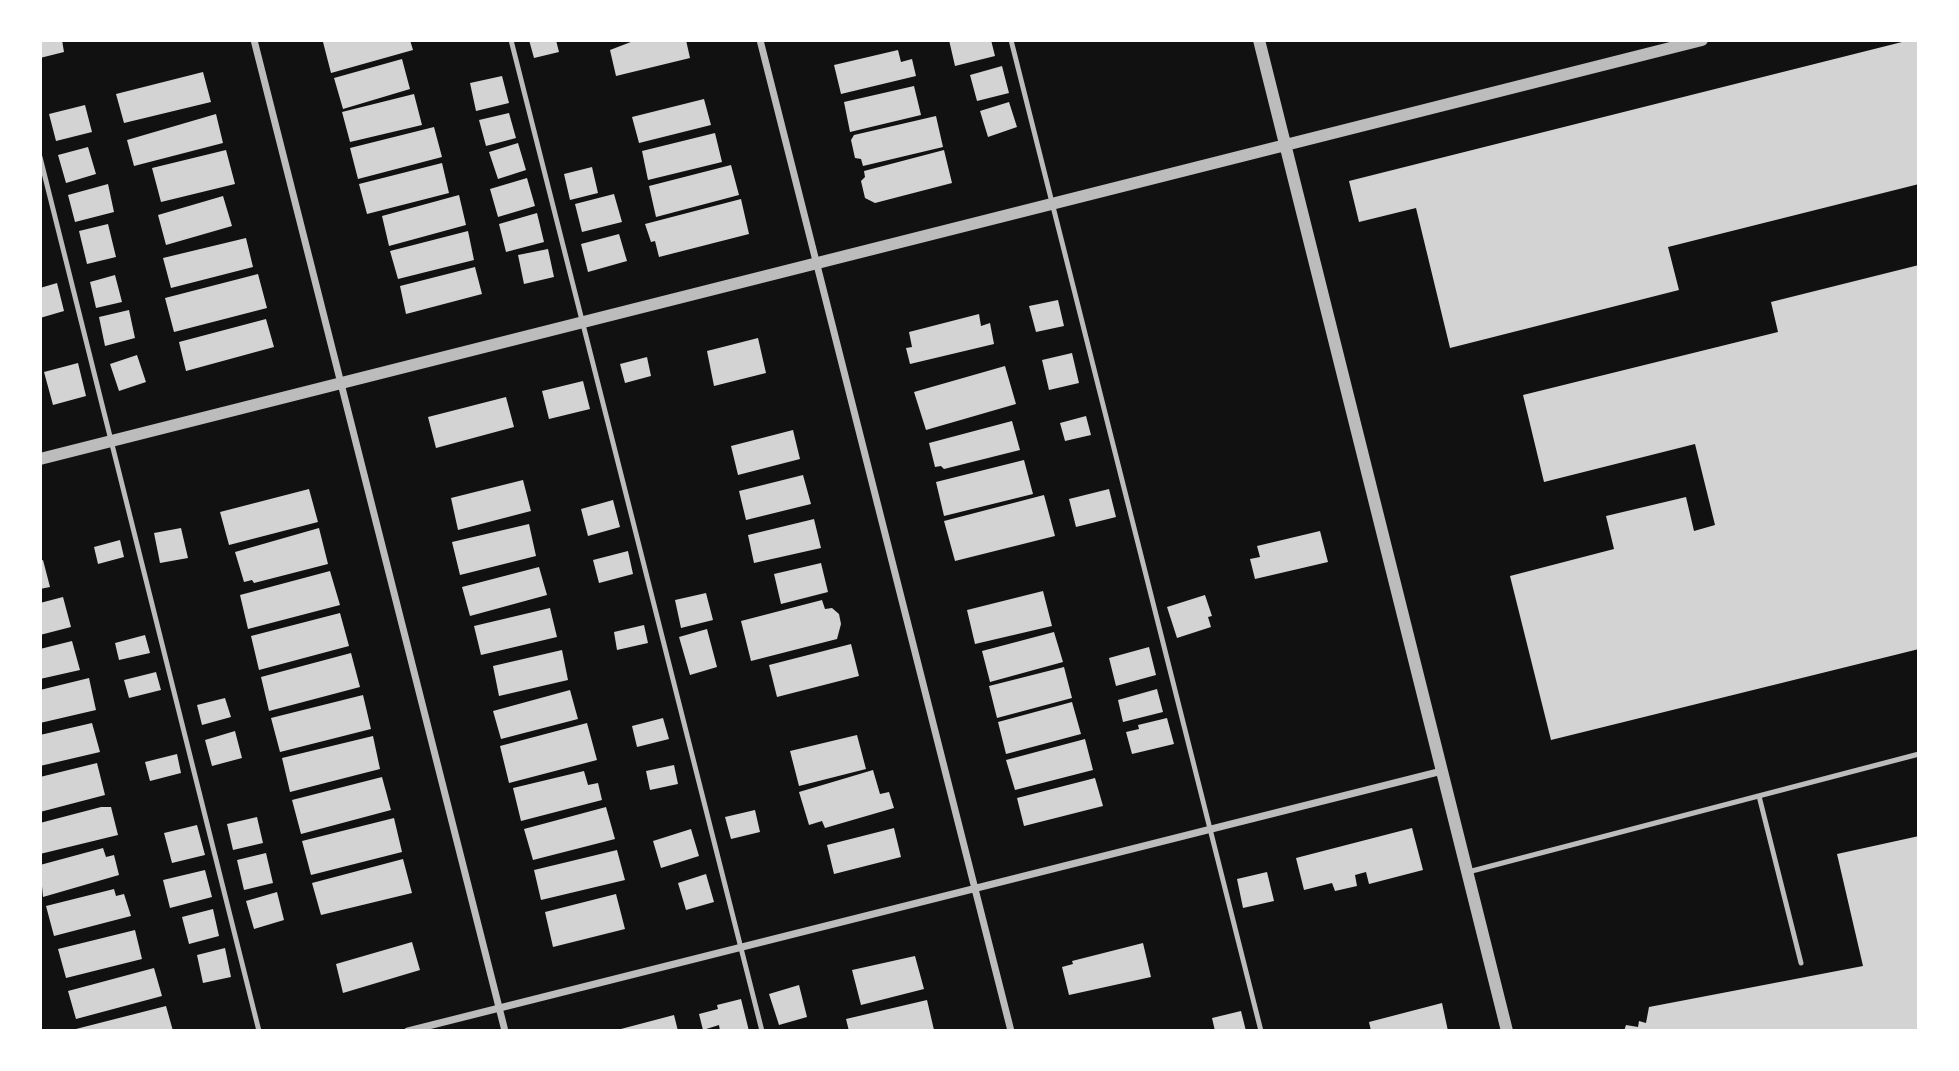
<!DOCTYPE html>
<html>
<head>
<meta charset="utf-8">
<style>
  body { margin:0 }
  #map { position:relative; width:1959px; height:1071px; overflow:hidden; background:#111; font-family:"Fira Sans",sans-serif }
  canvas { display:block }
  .frame { position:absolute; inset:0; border:42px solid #fff; pointer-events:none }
</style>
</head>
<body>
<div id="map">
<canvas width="1959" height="1071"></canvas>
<div class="frame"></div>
</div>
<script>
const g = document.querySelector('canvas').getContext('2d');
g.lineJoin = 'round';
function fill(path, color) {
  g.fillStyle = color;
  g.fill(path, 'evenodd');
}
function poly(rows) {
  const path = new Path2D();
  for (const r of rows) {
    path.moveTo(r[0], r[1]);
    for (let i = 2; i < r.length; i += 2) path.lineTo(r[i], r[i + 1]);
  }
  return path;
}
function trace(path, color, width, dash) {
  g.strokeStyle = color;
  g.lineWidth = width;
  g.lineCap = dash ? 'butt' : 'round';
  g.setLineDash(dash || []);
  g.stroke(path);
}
fill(poly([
  [40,40,62,40,64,52,40,58],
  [330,40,410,40,413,50,331,73,323,42],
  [529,40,556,40,559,52,534,58],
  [636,40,686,40,690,58,616,76,610,50],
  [949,40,991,40,995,56,955,66],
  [1910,40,1919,40,1919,184,1668,247,1679,290,1450,348,1416,208,1359,222,1349,181],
  [898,50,901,62,912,59,916,76,841,94,834,65],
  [402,59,410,89,343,109,334,78],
  [1002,66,1009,93,977,101,970,75],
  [203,72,211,102,124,123,116,94],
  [502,76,509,103,476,111,470,83],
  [914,86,921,115,850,132,844,102],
  [414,94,422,125,350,142,342,112],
  [704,99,711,125,639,143,632,117],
  [1009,102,1017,127,988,137,980,111],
  [85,105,92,132,56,141,49,114],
  [509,113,516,138,486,146,479,120],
  [216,114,223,143,134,166,127,140],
  [936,116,943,147,863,166,861,159,855,158,851,140,854,135],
  [434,127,442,157,358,179,350,148],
  [715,133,722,162,648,180,642,151],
  [518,143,526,170,498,179,489,152],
  [88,147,96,174,66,183,58,155],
  [226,150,235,184,161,202,152,168],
  [944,150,952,183,875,203,865,198,861,181,865,177,864,171],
  [442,163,449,193,367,214,359,184],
  [731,165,739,195,656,217,649,186],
  [592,167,598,193,570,200,564,174],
  [527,178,535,206,498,217,490,189],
  [108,184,114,212,75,222,68,195],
  [614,194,622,222,582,232,575,204],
  [459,195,466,225,389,246,382,216],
  [223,196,232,226,166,245,158,215],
  [741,199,749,234,659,257,655,241,651,242,645,224],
  [537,213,544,242,506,252,499,224],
  [108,224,116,257,87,264,79,231],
  [468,231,474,260,398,279,390,251],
  [619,234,627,261,588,272,581,244],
  [246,238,253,267,171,288,163,258],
  [548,249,554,277,524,284,518,255],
  [1919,265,1919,649,1551,740,1510,576,1614,549,1606,516,1686,497,1694,531,1715,525,1695,444,1544,482,1523,395,1778,332,1771,302],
  [475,267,482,294,406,314,400,286],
  [258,274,267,308,174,332,165,298],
  [115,275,122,302,96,308,90,282],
  [57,283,64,311,40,318,40,288],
  [1058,300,1064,326,1036,332,1029,306],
  [129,310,135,338,105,346,99,317],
  [979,314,981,326,990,323,994,344,910,364,906,348,912,347,909,332],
  [266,319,274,347,186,371,179,342],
  [758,338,766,373,714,386,707,351],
  [1072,353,1079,383,1049,390,1042,360],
  [137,355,146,382,119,391,110,364],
  [647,357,651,376,625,383,620,364],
  [78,363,86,396,53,405,44,372],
  [1005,366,1016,404,926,430,914,392],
  [583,381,590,409,549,419,542,391],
  [506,397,514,427,436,448,428,417],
  [1086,416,1091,435,1065,441,1060,423],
  [1012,421,1020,450,944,469,941,466,935,467,929,443],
  [793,430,800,459,738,475,731,446],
  [1024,460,1033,494,944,516,936,482],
  [803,475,811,504,746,520,739,491],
  [523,480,531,511,458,530,451,498],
  [309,489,318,522,229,545,220,512],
  [1109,489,1116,517,1076,527,1069,499],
  [1044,495,1055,536,955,561,944,521],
  [613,500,620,527,588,536,581,509],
  [814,519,821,548,754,563,748,535],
  [529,524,536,556,460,575,452,542],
  [181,528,188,558,160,563,154,533],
  [319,528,328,564,254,583,252,580,244,582,235,552],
  [1320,531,1328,562,1255,579,1250,559,1260,557,1257,546],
  [120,540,124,557,98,564,94,547],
  [628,551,633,574,599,583,593,560],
  [43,560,50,587,40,589,40,561],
  [821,563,828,592,781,604,774,574],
  [539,567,547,595,470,616,462,587],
  [330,571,340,605,248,629,240,595],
  [1043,591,1052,626,975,644,967,610],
  [706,593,713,620,681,628,675,600],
  [1205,595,1212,616,1208,617,1211,627,1177,638,1167,607],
  [63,597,71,627,40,635,40,603],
  [822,600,825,609,832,608,839,614,841,624,837,639,751,661,741,621],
  [550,608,557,637,481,655,474,626],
  [340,613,349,646,259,670,251,636],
  [644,625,648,643,617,650,614,632],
  [707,629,717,667,690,675,679,637],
  [1054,632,1063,662,990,682,982,651],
  [145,635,150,653,119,660,115,643],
  [72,641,80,670,40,679,40,649],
  [851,644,859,676,777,697,769,665],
  [1149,647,1156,675,1116,686,1109,658],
  [562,650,568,680,499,696,493,666],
  [351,653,360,687,269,711,261,677],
  [1064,667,1072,698,997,718,989,686],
  [156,672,161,690,129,698,124,680],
  [89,678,96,710,40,723,40,690],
  [1157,689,1163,712,1123,722,1118,700],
  [570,690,578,719,501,739,493,711],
  [363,695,371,729,280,752,271,718],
  [225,698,231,717,202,725,197,705],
  [1072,702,1081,734,1006,754,998,722],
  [663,718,669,739,637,747,632,726],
  [1167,718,1174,744,1132,754,1126,732,1139,729,1138,725],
  [92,723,100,752,40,766,40,735],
  [587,723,597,760,509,783,500,746],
  [235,731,242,758,212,766,205,740],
  [857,735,866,769,799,786,790,751],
  [373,736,380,769,290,792,282,758],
  [1085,739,1093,770,1015,790,1006,760],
  [177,754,181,773,150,781,145,762],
  [97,763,105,795,40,812,40,777],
  [674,765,678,784,650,790,646,771],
  [873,770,880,794,889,792,894,808,825,828,822,821,809,825,799,792],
  [584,771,588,785,598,783,602,800,521,821,513,788],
  [382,777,391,810,301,834,292,800],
  [1095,778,1103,806,1024,826,1017,798],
  [101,807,111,807,118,835,40,854,40,823],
  [606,807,615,839,533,860,524,829],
  [755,810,760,832,731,839,725,817],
  [257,817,263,843,233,850,227,824],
  [394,818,402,852,311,875,302,841],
  [197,825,205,855,172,863,164,833],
  [894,828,901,857,834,874,827,845],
  [1412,828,1423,870,1369,884,1366,872,1355,875,1357,886,1335,891,1332,883,1304,890,1296,858],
  [691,829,699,856,661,868,653,841],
  [1919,836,1919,1031,1624,1031,1626,1025,1638,1027,1639,1021,1646,1023,1649,1007,1863,966,1837,854],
  [103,848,106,857,114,855,119,875,43,897,40,865],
  [617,850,625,880,541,900,534,870],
  [266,853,273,883,244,890,237,860],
  [403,859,412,893,321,915,312,883],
  [205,870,212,897,170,908,163,880],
  [1267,872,1274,901,1243,908,1237,879],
  [706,874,714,902,686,910,678,883],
  [114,889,116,896,124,894,131,916,54,936,46,906],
  [277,892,284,920,254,929,246,901],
  [616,894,625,929,553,947,545,912],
  [213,909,219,936,189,944,182,917],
  [135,930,142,959,66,978,58,949],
  [412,942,420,970,343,993,336,964],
  [1143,943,1151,977,1069,995,1062,967,1073,964,1072,961],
  [225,948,231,977,203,983,197,955],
  [915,956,924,989,861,1005,852,970],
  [154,968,162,996,76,1019,68,991],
  [799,985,807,1017,779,1025,769,994],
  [741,999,749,1031,720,1031,719,1025,703,1030,699,1014,718,1009,717,1005],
  [927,1000,934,1030,849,1031,846,1019],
  [1442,1003,1448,1031,1371,1031,1369,1022],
  [166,1006,173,1031,72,1031,72,1030],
  [1241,1011,1246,1031,1215,1031,1212,1018],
  [674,1015,678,1031,618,1031,617,1030]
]), '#d3d3d3');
trace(poly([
  [511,40,762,1031],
  [1011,40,1261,1031],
  [40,157,259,1031],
  [1759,796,1801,963],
  [1468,872,1919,754]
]), '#bcbcbc', 5);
trace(poly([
  [254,40,505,1031],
  [760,40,1011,1031],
  [408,1031,1442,771]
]), '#bcbcbc', 7);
trace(poly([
  [1259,40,1507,1031],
  [40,459,1702,40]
]), '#bcbcbc', 12);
</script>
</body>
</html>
